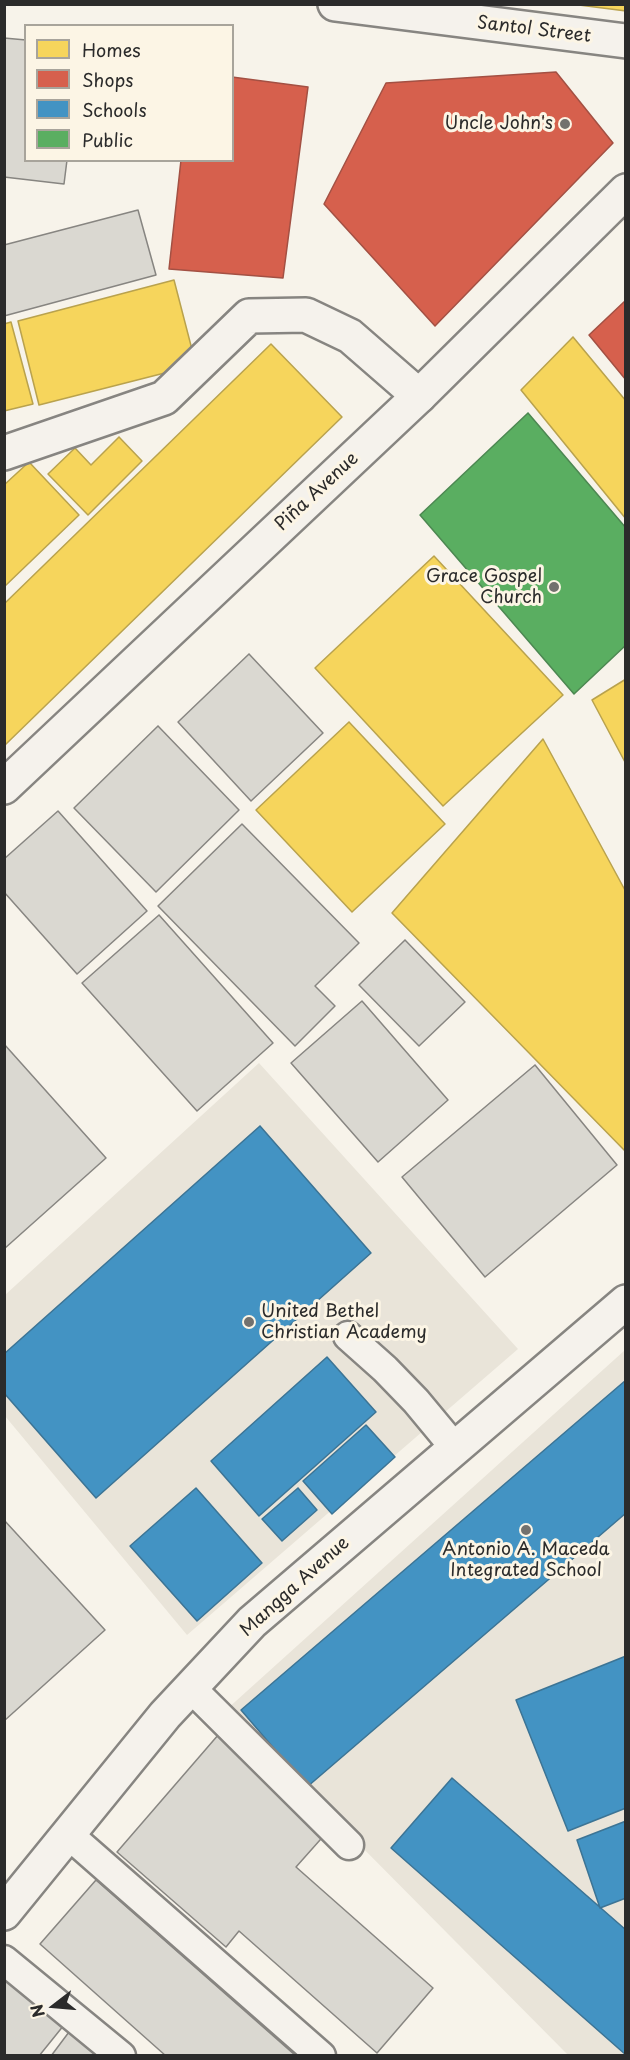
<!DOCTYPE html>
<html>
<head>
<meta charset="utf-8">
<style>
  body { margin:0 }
  #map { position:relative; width:630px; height:2060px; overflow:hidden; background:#f7f3ea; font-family:"Playpen Sans",sans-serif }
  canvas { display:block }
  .frame { position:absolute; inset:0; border:6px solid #2b2b2b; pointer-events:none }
  .legend { position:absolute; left:24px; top:24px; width:210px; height:138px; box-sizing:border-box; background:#fcf5e5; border:2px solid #a8a49b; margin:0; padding:8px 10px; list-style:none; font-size:18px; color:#2b2b2b }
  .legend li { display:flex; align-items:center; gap:12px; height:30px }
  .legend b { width:30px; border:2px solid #a8a49b }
  .north { position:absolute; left:24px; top:1976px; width:60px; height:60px; -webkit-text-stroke:4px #fcf5e5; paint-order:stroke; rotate:254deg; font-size:16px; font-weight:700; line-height:24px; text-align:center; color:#2b2b2b }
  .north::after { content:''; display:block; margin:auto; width:21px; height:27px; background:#2b2b2b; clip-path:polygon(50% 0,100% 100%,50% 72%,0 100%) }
</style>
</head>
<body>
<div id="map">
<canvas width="630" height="2060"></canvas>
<div class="frame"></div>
<ul class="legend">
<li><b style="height:16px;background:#f6d55c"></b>Homes</li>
<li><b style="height:16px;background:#d6604d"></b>Shops</li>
<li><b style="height:16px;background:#4393c3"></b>Schools</li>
<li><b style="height:16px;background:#5aae61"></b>Public</li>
</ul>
<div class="north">N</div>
</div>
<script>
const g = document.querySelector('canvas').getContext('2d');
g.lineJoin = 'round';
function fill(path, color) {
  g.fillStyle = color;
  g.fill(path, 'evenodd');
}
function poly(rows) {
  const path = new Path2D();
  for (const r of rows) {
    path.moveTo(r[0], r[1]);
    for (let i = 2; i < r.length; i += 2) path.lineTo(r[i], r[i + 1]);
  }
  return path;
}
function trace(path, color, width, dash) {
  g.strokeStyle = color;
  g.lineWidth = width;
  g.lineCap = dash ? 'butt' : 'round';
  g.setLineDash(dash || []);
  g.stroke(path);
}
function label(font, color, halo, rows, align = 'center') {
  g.font = font + ' "Playpen Sans",sans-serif';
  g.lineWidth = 6;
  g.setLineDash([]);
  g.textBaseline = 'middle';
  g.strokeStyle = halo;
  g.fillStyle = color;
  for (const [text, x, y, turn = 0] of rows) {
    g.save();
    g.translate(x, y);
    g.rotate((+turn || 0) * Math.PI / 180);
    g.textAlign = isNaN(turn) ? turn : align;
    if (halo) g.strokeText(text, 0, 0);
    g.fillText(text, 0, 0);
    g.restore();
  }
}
fill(poly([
  [259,1063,518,1349,187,1635,5,1416,5,1295],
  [625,1350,625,2055,568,2055,226,1710]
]), '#e9e4d9');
const homes = poly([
  [571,4,626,4,626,11,571,4],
  [174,280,196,365,39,405,18,321,174,280],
  [11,322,33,404,4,411,4,324,11,322],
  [573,337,626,401,626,519,521,390,573,337],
  [271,344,342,417,4,746,4,604,271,344],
  [119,437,142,461,88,515,48,474,75,448,91,465,119,437],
  [29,462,79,515,4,587,4,485,29,462],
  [434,556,563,695,443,806,315,668,434,556],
  [626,679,626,764,592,700,626,679],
  [349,722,445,824,352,912,256,810,349,722],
  [543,739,626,892,626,1152,392,913,543,739]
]);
fill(homes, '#f6d55c');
trace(homes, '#b9a24d', 1.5);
const shops = poly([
  [556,72,613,143,435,326,324,204,386,83,556,72],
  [232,77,308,87,283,278,169,269,181,160,232,160,232,77],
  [626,300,626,380,589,335,626,300]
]);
fill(shops, '#d6604d');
trace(shops, '#a35043', 1.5);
const schools = poly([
  [260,1126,371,1253,96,1498,4,1393,4,1354,260,1126],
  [327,1357,376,1412,259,1516,211,1461,327,1357],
  [626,1380,626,1513,307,1787,241,1710,626,1380],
  [366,1425,395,1457,332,1514,303,1481,366,1425],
  [196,1488,262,1563,197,1621,130,1546,196,1488],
  [298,1488,317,1510,282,1541,262,1519,298,1488],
  [626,1656,626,1808,568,1831,516,1700,626,1656],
  [452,1778,626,1930,626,2055,391,1848,452,1778],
  [626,1821,626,1898,600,1908,577,1840,626,1821]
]);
fill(schools, '#4393c3');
trace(schools, '#3c7495', 1.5);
const public = poly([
  [528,413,626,528,626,645,574,694,420,515,528,413]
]);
fill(public, '#5aae61');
trace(public, '#4c8751', 1.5);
const building = poly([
  [4,38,26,40,26,160,67,160,64,184,4,177,4,38],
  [138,210,156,275,4,316,4,245,138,210],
  [249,654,323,733,251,801,178,722,249,654],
  [158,726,239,810,156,892,74,808,158,726],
  [58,811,147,911,77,974,4,892,4,859,58,811],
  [242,824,359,943,315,986,335,1006,295,1046,158,906,242,824],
  [159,915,273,1043,197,1111,82,983,159,915],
  [405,940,465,1002,419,1046,359,985,405,940],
  [362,1001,448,1100,378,1162,291,1063,362,1001],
  [4,1044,106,1158,4,1249,4,1044],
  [535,1065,617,1165,485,1277,402,1177,535,1065],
  [4,1520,105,1630,4,1721,4,1520],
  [219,1734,328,1831,296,1867,433,1988,377,2053,239,1931,226,1947,117,1852,219,1734],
  [96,1880,296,2056,166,2056,40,1944,96,1880],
  [4,1978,64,2025,39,2056,4,2056,4,1978],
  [69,2032,99,2056,51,2056,69,2032]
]);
fill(building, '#dad8d1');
trace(building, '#878581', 1.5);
const lane = poly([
  [348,1336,385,1369,416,1401,455,1448],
  [191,1688,349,1845],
  [69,1835,321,2056],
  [4,1960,121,2056]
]);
const street = poly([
  [4,453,164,398,249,316,306,315,350,336,419,396],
  [4,1913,165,1715,252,1622,626,1302]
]);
const secondary = poly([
  [335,4,626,41],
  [4,787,419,396,626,191]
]);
trace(lane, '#878581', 33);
trace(street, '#878581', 38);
trace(secondary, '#878581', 38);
trace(lane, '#f5f2ec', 28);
trace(street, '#f5f2ec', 33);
trace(secondary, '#f5f2ec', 33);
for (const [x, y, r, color] of [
  [565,124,6,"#72716e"],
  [554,587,6,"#72716e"],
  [249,1322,6,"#72716e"],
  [526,1530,6,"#72716e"]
]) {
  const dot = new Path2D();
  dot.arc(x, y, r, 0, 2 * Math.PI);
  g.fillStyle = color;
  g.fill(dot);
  trace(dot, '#fcf5e5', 2);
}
label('18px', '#2b2b2b', '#fcf5e5', [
  ["Santol Street",534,30,7],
  ["Piña Avenue",317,492,-43],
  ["Mangga Avenue",295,1587,-42]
]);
label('18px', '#2b2b2b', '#fcf5e5', [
  ["Uncle John's",553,124],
  ["Grace Gospel",542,577],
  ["Church",542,598],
  ["United Bethel",261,1312,"left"],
  ["Christian Academy",261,1333,"left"],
  ["Antonio A. Maceda",526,1550,"center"],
  ["Integrated School",526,1571,"center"]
], 'right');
</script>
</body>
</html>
